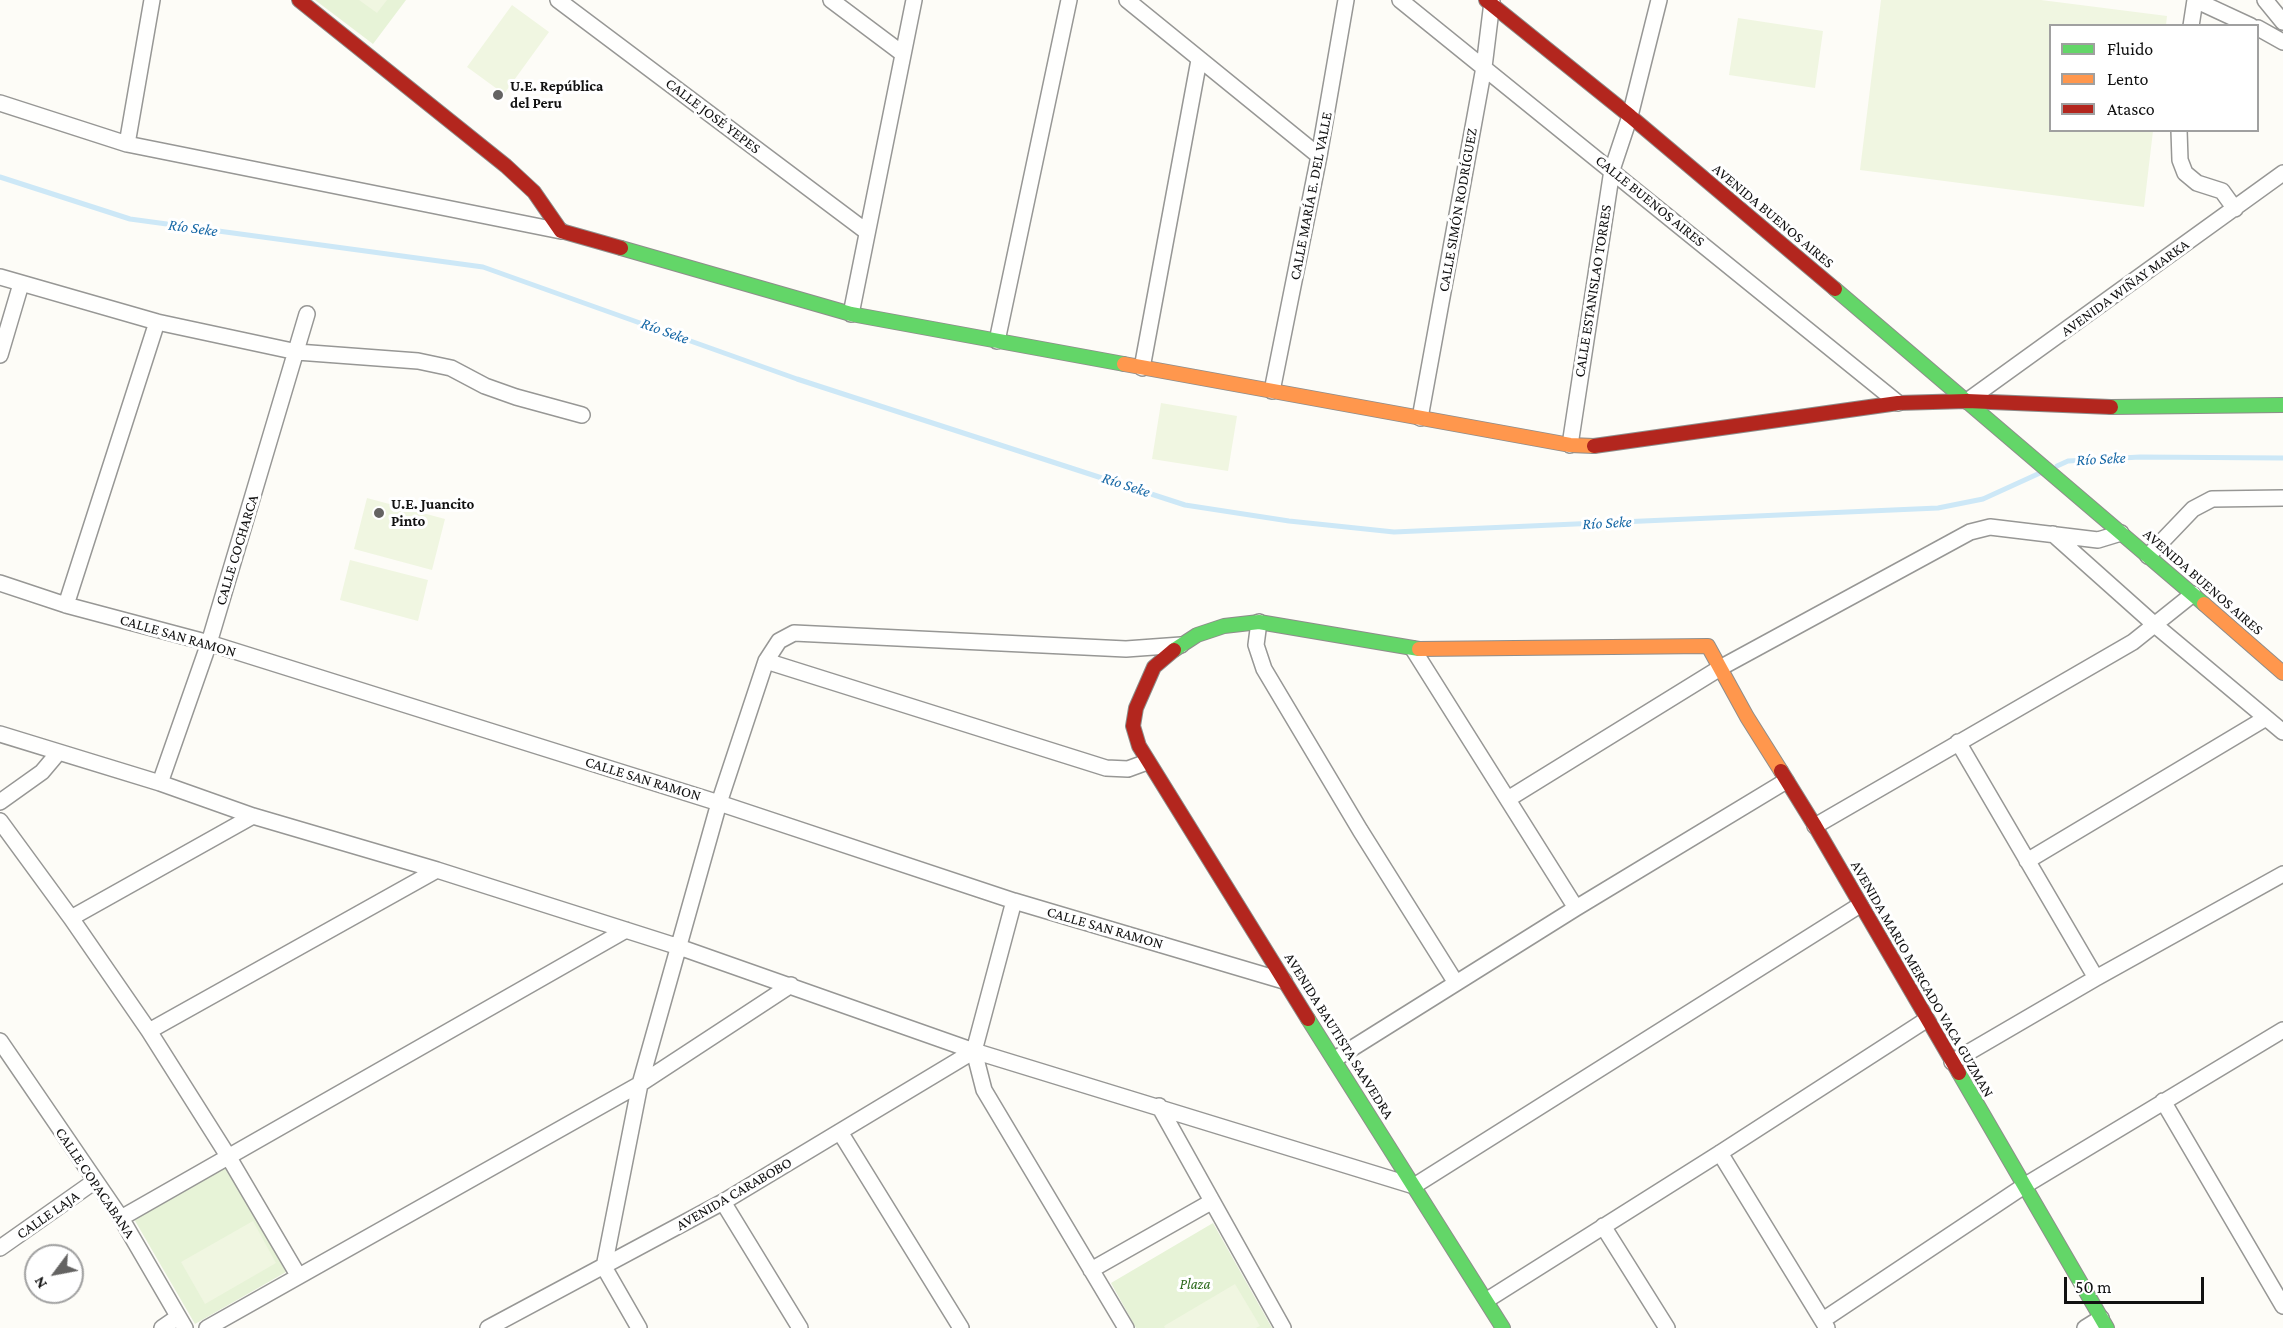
<!DOCTYPE html>
<html>
<head>
<meta charset="utf-8">
<style>
  body { margin:0 }
  #map { position:relative; width:2283px; height:1328px; overflow:hidden; background:#fdfcf7; font-family:"Crimson Pro",serif }
  canvas { display:block }
  .legend { position:absolute; left:2049px; top:24px; width:210px; height:108px; box-sizing:border-box; background:#fff; border:2px solid #a0a0a0; margin:0; padding:8px 10px; list-style:none; font-size:18px; color:#111 }
  .legend li { display:flex; align-items:center; gap:12px; height:30px }
  .legend b { width:30px; border:2px solid #a0a0a0 }
  .north { position:absolute; left:24px; top:1244px; width:60px; height:60px; box-sizing:border-box; background:#fff; border:2px solid #a0a0a0; border-radius:50%; rotate:238deg; font-size:16px; font-weight:700; line-height:24px; text-align:center; color:#111 }
  .north::after { content:''; display:block; margin:auto; width:21px; height:27px; background:#646362; clip-path:polygon(50% 0,100% 100%,50% 72%,0 100%) }
  .scale { position:absolute; left:2064px; top:1277px; width:140px; height:27px; box-sizing:border-box; border:3px solid #111; border-top:0; padding-left:8px; font-size:18px; line-height:21px; white-space:nowrap; color:#111; -webkit-text-stroke:4px #fff; paint-order:stroke }
</style>
</head>
<body>
<div id="map">
<canvas width="2283" height="1328"></canvas>
<ul class="legend">
<li><b style="height:8px;background:#63d668"></b>Fluido</li>
<li><b style="height:8px;background:#ff974d"></b>Lento</li>
<li><b style="height:8px;background:#b3261e"></b>Atasco</li>
</ul>
<div class="north">N</div>
<div class="scale">50 m</div>
</div>
<script>
const g = document.querySelector('canvas').getContext('2d');
g.lineJoin = 'round';
function fill(path, color) {
  g.fillStyle = color;
  g.fill(path, 'evenodd');
}
function poly(rows) {
  const path = new Path2D();
  for (const r of rows) {
    path.moveTo(r[0], r[1]);
    for (let i = 2; i < r.length; i += 2) path.lineTo(r[i], r[i + 1]);
  }
  return path;
}
function trace(path, color, width, dash) {
  g.strokeStyle = color;
  g.lineWidth = width;
  g.lineCap = dash ? 'butt' : 'round';
  g.setLineDash(dash || []);
  g.stroke(path);
}
function label(font, color, halo, rows, align = 'center') {
  g.font = font + ' "Crimson Pro",serif';
  g.lineWidth = 6;
  g.setLineDash([]);
  g.textBaseline = 'middle';
  g.strokeStyle = halo;
  g.fillStyle = color;
  for (const [text, x, y, turn = 0] of rows) {
    g.save();
    g.translate(x, y);
    g.rotate((+turn || 0) * Math.PI / 180);
    g.textAlign = isNaN(turn) ? turn : align;
    if (halo) g.strokeText(text, 0, 0);
    g.fillText(text, 0, 0);
    g.restore();
  }
}
fill(poly([
  [315,0,406,0,373,44],
  [226,1166,286,1272,195,1324,134,1219],
  [1213,1223,1272,1328,1136,1328,1111,1283]
]), '#e7f3d7');
fill(poly([
  [359,0,387,0,377,13],
  [1881,0,2041,0,2167,16,2166,25,2050,26,2050,130,2153,131,2144,207,1860,170],
  [512,5,549,32,504,94,467,67],
  [1738,18,1823,31,1815,88,1729,75],
  [1161,403,1237,416,1228,471,1152,459],
  [367,498,445,519,432,570,354,549],
  [350,560,428,580,418,621,340,600],
  [253,1221,276,1263,205,1304,181,1262],
  [1235,1284,1260,1326,1256,1328,1165,1328,1164,1326]
]), '#f0f6e1');
trace(poly([
  [0,177,130,219,483,267,797,379,1185,505,1289,521,1394,532,1938,508,1983,499,2040,473],
  [2057,466,2068,461,2140,457,2283,458]
]), '#cde8f7', 5);
const street = poly([
  [558,0,867,232],
  [831,0,903,54],
  [1127,0,1319,156],
  [1400,0,1898,403],
  [2195,0,2251,26],
  [2265,0,2283,22],
  [2191,26,2195,0],
  [2258,28,2283,42],
  [0,103,127,144,561,231],
  [2179,130,2180,160,2185,173,2197,183,2222,191,2235,209],
  [127,144,152,0],
  [0,277,157,322,297,352,418,361,451,368,485,386,516,397,582,415],
  [851,314,914,0],
  [997,341,1069,0],
  [0,355,21,284],
  [1142,368,1199,60],
  [1272,391,1319,156,1346,0],
  [1967,401,2283,173],
  [1420,418,1484,67,1492,2],
  [1570,445,1612,170,1630,116,1659,0],
  [2053,534,2155,625,2283,732],
  [2148,556,2193,509,2212,499,2283,498],
  [0,583,66,605,209,643,719,803,1014,901,1284,981],
  [66,605,157,322],
  [1259,622,1256,645,1264,669,1360,830,1456,983],
  [1413,649,1576,908],
  [766,661,1106,768,1128,769,1147,762],
  [0,734,160,783,253,816,437,870,679,947,974,1051,1414,1186,1860,905],
  [1958,742,2096,978],
  [160,783,209,643,307,314],
  [1508,799,1720,668,1970,532,1990,527,2098,540,2121,533],
  [0,802,42,772,58,753],
  [0,821,71,918,149,1031,228,1156,298,1275],
  [1815,826,2133,642,2193,594],
  [2027,861,2266,718],
  [1014,901,974,1051,984,1090,1126,1328],
  [71,918,253,816],
  [149,1031,437,870],
  [0,1041,121,1218,185,1328],
  [1335,1059,1576,908,1786,781],
  [1952,1062,2096,978,2283,874],
  [2163,1101,2283,1306],
  [1159,1106,1283,1328],
  [840,1132,961,1328],
  [1720,1153,1827,1328],
  [723,1202,800,1328],
  [121,1218,626,930],
  [1603,1226,1667,1328],
  [0,1248,95,1181],
  [1091,1270,1211,1202],
  [1487,1300,1720,1153,1926,1020],
  [1823,1320,2024,1186,2283,1030],
  [162,1328,178,1317],
  [207,1328,640,1084,791,985],
  [488,1328,723,1202,974,1051],
  [639,1328,604,1267,640,1084,719,803,766,661,779,641,794,633,1126,649,1181,645],
  [2085,1328,2101,1318]
]);
const fast = poly([
  [621,248,851,314,1124,364],
  [1835,289,2204,604],
  [2111,407,2283,405],
  [1174,650,1197,635,1224,626,1259,622,1419,649],
  [1308,1019,1503,1328],
  [1959,1073,2107,1328]
]);
const slow = poly([
  [1124,364,1570,445,1594,446],
  [2204,604,2283,673],
  [1419,649,1708,646,1747,717,1781,771]
]);
const jam = poly([
  [299,0,506,166,534,192,561,231,621,248],
  [1486,0,1630,116,1835,289],
  [1594,446,1898,403,1967,401,2111,407],
  [1174,650,1154,667,1136,708,1133,726,1139,746,1308,1019],
  [1781,771,1815,826,1959,1073]
]);
trace(street, '#979795', 18);
trace(fast, '#8e8d8b', 16);
trace(slow, '#8e8d8b', 16);
trace(jam, '#8e8d8b', 16);
trace(street, '#fffffe', 15);
trace(fast, '#63d668', 14);
trace(slow, '#ff974d', 14);
trace(jam, '#b3261e', 14);
for (const [x, y, r, color] of [
  [498,95,6,"#646362"],
  [379,513,6,"#646362"]
]) {
  const dot = new Path2D();
  dot.arc(x, y, r, 0, 2 * Math.PI);
  g.fillStyle = color;
  g.fill(dot);
  trace(dot, '#fff', 2);
}
label('bold 15px', '#111', '#fff', [
  ["U.E. República",510,86],
  ["del Peru",510,103],
  ["U.E. Juancito",391,504],
  ["Pinto",391,521]
], 'left');
label('15px', '#111', '#fff', [
  ["CALLE JOSÉ YEPES",713,116,37],
  ["CALLE MARÍA E. DEL VALLE",1311,196,-79],
  ["CALLE BUENOS AIRES",1650,201,39],
  ["CALLE SIMÓN RODRÍGUEZ",1458,210,-80],
  ["AVENIDA BUENOS AIRES",1773,216,40],
  ["AVENIDA WIÑAY MARKA",2125,288,-36],
  ["CALLE ESTANISLAO TORRES",1593,291,-81],
  ["CALLE COCHARCA",237,550,-73],
  ["AVENIDA BUENOS AIRES",2203,582,41],
  ["CALLE SAN RAMON",178,636,16],
  ["CALLE SAN RAMON",643,779,17],
  ["CALLE SAN RAMON",1105,928,16],
  ["AVENIDA MARIO MERCADO VACA GUZMAN",1922,979,60],
  ["AVENIDA BAUTISTA SAAVEDRA",1339,1036,58],
  ["CALLE COPACABANA",95,1183,56],
  ["AVENIDA CARABOBO",734,1194,-30],
  ["CALLE LAJA",48,1215,-35]
]);
label('italic 15px', '#2f6b1f', '#fff', [
  ["Plaza",1195,1284]
]);
label('italic 16px', '#1768a6', '#fff', [
  ["Río Seke",193,228,8],
  ["Río Seke",665,331,20],
  ["Río Seke",2101,459,-3],
  ["Río Seke",1126,485,18],
  ["Río Seke",1607,523,-3]
]);
</script>
</body>
</html>
